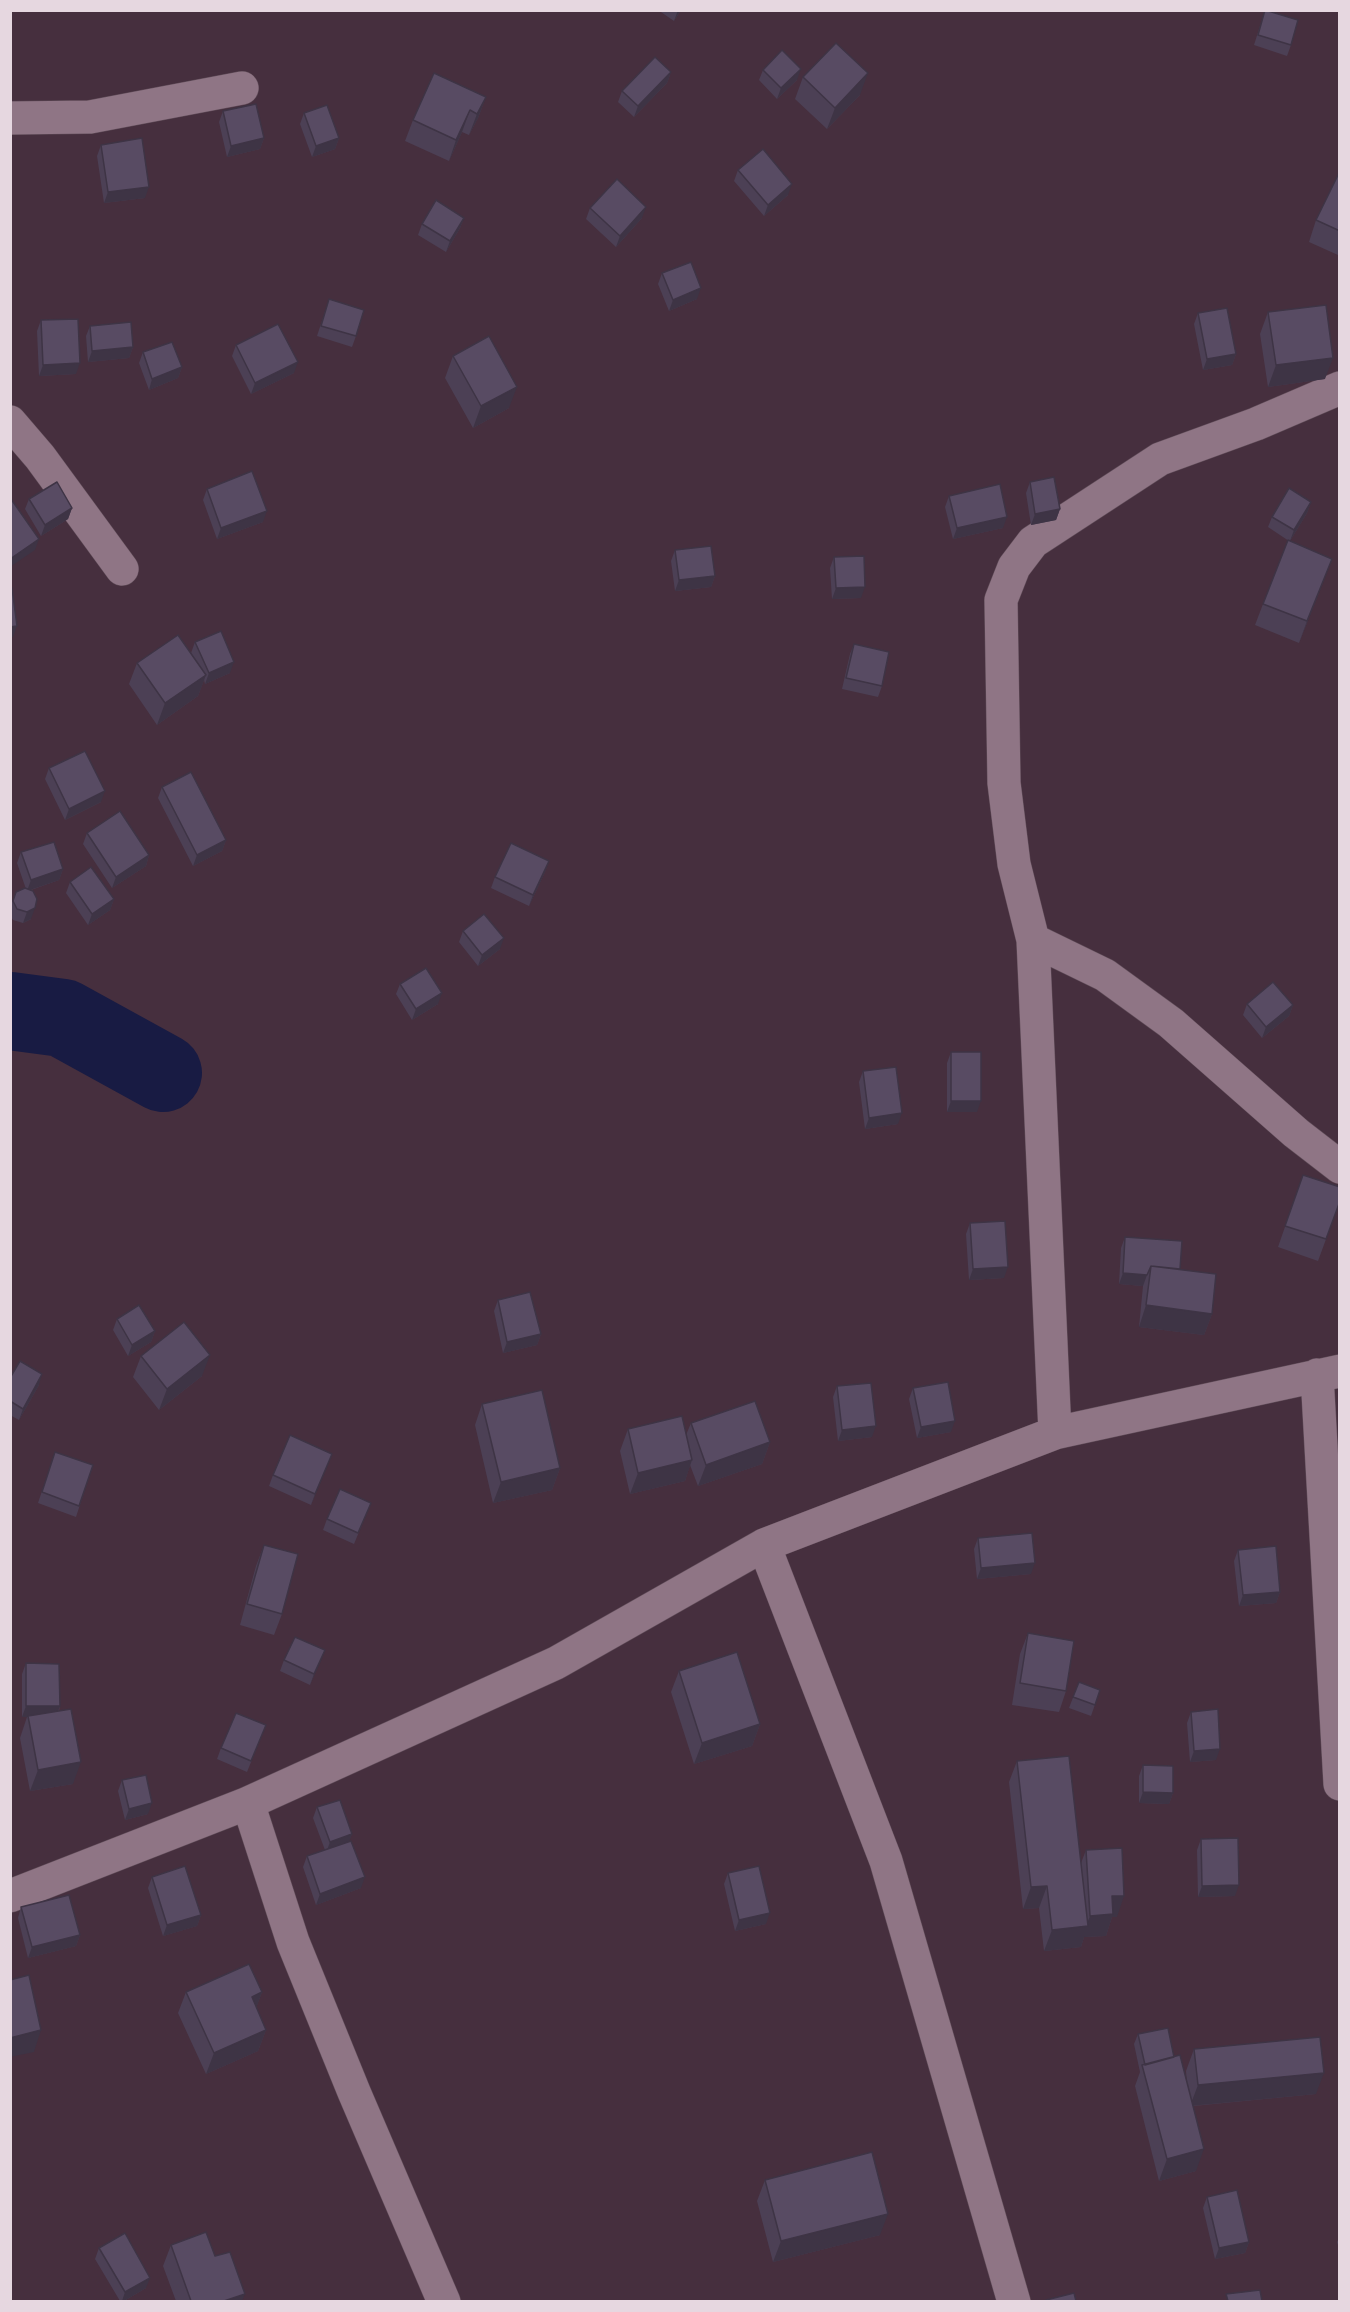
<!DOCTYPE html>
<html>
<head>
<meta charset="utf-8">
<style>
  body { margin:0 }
  #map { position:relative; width:1350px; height:2312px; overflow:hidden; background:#462f3e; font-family:Raleway,sans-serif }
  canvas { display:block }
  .frame { position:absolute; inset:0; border:12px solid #e6d7e0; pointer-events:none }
</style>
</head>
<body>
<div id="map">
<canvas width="1350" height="2312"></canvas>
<div class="frame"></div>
</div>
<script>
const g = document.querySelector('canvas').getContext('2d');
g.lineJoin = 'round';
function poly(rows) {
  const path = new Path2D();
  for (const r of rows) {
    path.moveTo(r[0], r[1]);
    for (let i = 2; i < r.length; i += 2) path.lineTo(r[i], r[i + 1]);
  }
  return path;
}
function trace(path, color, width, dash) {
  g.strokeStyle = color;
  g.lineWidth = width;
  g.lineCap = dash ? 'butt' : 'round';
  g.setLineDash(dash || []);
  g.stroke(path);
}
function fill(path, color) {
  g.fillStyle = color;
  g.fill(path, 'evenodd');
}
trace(poly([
  [10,1011,63,1018,163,1073]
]), '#181b43', 78);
const minor = poly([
  [10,118,90,117,242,88],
  [1340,388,1256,424,1160,459,1033,542,1014,567,1001,600,1004,783,1014,864,1033,940,1105,975,1171,1023,1296,1133,1340,1167],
  [10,422,40,457,122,569],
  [1033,940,1055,1433],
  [1317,1375,1340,1784],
  [764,1545,886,1861,1014,2302],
  [248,1803,293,1942,354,2092,444,2302],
  [10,1896,248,1803,556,1663,764,1545,1055,1433,1340,1371]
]);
trace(minor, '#604d59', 34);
trace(minor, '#8f7585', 33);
fill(poly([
  [658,10,681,10,674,21],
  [1265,10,1291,45,1287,56,1254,45],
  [763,70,797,80,777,99,759,80],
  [671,72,667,83,634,117,618,102,622,91],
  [803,77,860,95,827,129,795,99],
  [486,97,478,118,469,135,462,132,449,161,405,141,413,120],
  [223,111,264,138,260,149,227,157,219,122],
  [304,113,339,138,335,149,312,157,300,124],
  [101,145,145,198,104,203,97,156],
  [738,170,788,195,764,216,734,181],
  [1340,171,1340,253,1338,255,1309,242,1316,220],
  [590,208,642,218,616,247,586,219],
  [464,218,460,228,446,252,418,235,422,224],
  [662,273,697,299,669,311,658,284],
  [329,299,356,336,352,347,317,336],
  [1268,312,1325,379,1268,387,1260,334],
  [1198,313,1236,354,1232,365,1203,370,1194,324],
  [41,320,76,374,39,376,37,331],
  [90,326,133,347,129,358,88,362,86,336],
  [236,345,294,373,251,394,232,356],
  [143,352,182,367,178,378,149,390,139,363],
  [453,356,509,408,473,428,445,378],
  [1030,482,1060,509,1056,520,1031,525,1026,493],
  [207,489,263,522,217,539,203,500],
  [949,496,1003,528,953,539,945,507],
  [29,499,72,508,68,519,41,536,25,509],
  [1311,502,1307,513,1290,541,1324,580,1299,643,1255,625,1263,604,1289,541,1268,527,1272,517],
  [675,550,715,576,711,587,675,591,671,561],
  [834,557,861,598,832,599,830,568],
  [195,642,230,673,205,684,204,680,198,696,157,725,129,684,137,663,194,658,191,653],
  [854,644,882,686,878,697,842,689,850,654],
  [49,768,101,802,65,820,45,779],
  [162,787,226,840,222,851,193,866,158,798],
  [87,833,149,855,146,866,112,888,83,844],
  [21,852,63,869,59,880,31,890,31,919,23,923,13,920,10,915,10,908,16,892,26,889,17,863],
  [549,861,545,872,529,906,491,888,495,877],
  [70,882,114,899,110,910,88,925,66,893],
  [463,931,500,949,478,966,459,942],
  [400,984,438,1004,412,1020,396,994],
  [1247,1004,1293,1005,1289,1016,1262,1038,1243,1015],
  [951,1052,977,1112,947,1112,947,1063],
  [863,1071,898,1124,865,1129,859,1082],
  [1303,1175,1340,1201,1318,1261,1278,1247],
  [970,1223,1004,1278,969,1280,966,1234],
  [1125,1237,1180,1269,1212,1314,1204,1335,1139,1327,1143,1286,1119,1284,1121,1248],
  [498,1300,541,1334,537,1345,503,1353,494,1311],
  [117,1319,155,1331,151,1342,128,1356,113,1330],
  [141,1356,202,1376,159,1410,133,1377],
  [10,1378,39,1385,19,1420,10,1415],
  [837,1386,872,1437,838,1441,833,1397],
  [913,1388,951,1432,917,1438,909,1399],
  [482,1404,560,1468,552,1490,493,1503,475,1425],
  [691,1423,770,1442,762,1464,698,1486,690,1465,685,1481,630,1494,620,1451,628,1429,686,1435],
  [55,1452,93,1465,76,1517,38,1503],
  [332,1454,311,1505,269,1486,273,1475],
  [371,1503,354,1544,323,1530,327,1519],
  [978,1538,1031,1574,977,1579,974,1549],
  [264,1545,282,1614,274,1635,240,1625,256,1566],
  [1238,1550,1280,1592,1276,1603,1239,1606,1234,1561],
  [1028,1633,1066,1691,1059,1712,1012,1705,1020,1654],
  [325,1650,310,1685,280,1671,284,1660],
  [26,1663,60,1706,59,1711,73,1784,30,1791,20,1738,27,1717,22,1717,22,1674],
  [679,1671,760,1724,752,1746,694,1764,671,1692],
  [1079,1682,1100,1690,1091,1716,1069,1708],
  [1191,1712,1216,1760,1190,1762,1187,1723],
  [266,1725,247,1772,217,1759,221,1748],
  [1017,1761,1081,1863,1086,1850,1117,1917,1112,1917,1106,1936,1084,1937,1081,1947,1044,1951,1039,1908,1023,1909,1009,1782],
  [1143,1765,1173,1793,1169,1804,1139,1803,1139,1776],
  [122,1780,148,1814,125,1820,118,1791],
  [317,1807,352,1834,349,1841,361,1888,316,1905,303,1867,307,1856,325,1850,313,1818],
  [1201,1839,1235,1896,1198,1897,1197,1850],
  [728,1873,766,1924,735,1931,724,1884],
  [152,1877,201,1915,197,1926,163,1936,148,1888],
  [21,1907,80,1935,76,1946,28,1958,18,1918],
  [186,1992,262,1992,256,2008,266,2030,258,2051,206,2074,178,2013],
  [1138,2034,1174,2057,1187,2084,1186,2071,1194,2049,1316,2094,1193,2106,1196,2171,1159,2181,1135,2086,1140,2072,1134,2044],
  [765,2180,880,2235,773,2262,757,2201],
  [1207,2197,1249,2242,1245,2253,1215,2259,1203,2208],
  [1340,2236,1340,2251,1337,2242],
  [171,2245,215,2256,242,2301,176,2301,163,2266],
  [99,2248,146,2288,124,2301,120,2301,95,2259]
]), '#4c4055');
fill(poly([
  [678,10,681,10,674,21],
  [801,69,797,80,777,99,781,88],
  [671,72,667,83,634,117,638,106],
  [868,73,860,95,827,129,835,108],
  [486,97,478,118,469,135,477,114],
  [470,110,462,132,449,161,456,140],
  [264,138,260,149,227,157,231,146],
  [339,138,335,149,312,157,316,146],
  [792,184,788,195,764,216,768,205],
  [149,187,145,198,104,203,108,192],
  [646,207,642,218,616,247,620,236],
  [464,218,460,228,446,252,450,241],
  [701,288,697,299,669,311,673,300],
  [133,347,129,358,88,362,92,351],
  [1236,354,1232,365,1203,370,1207,359],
  [1333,358,1325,379,1268,387,1276,365],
  [298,362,294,373,251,394,255,383],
  [80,363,76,374,39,376,43,365],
  [182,367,178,378,149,390,152,379],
  [517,387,509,408,473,428,481,406],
  [1311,502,1307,513,1290,541,1294,530],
  [72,508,68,519,41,536,45,525],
  [1060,509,1056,520,1031,525,1035,514],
  [267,511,263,522,217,539,221,528],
  [1007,517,1003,528,953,539,957,528],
  [39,539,35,550,10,567,10,559],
  [1332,559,1324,580,1299,643,1307,621],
  [715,576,711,587,675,591,679,580],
  [865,587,861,598,832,599,836,588],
  [17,626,13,637,10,638,10,627],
  [234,662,230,673,205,684,209,673],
  [206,675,198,696,157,725,165,703],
  [105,791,101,802,65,820,69,809],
  [226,840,222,851,193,866,197,855],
  [149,855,146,866,112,888,116,877],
  [549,861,545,872,529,906,533,895],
  [63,869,59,880,27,891,31,880],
  [114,899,110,910,88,925,92,914],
  [35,908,31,919,23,923,27,912],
  [504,938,500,949,478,966,482,955],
  [442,993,438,1004,412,1020,416,1009],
  [1293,1005,1289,1016,1262,1038,1266,1027],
  [951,1101,981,1101,977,1112,947,1112],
  [902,1113,898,1124,865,1129,869,1118],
  [1008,1267,1004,1278,969,1280,973,1269],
  [1123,1273,1147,1275,1143,1286,1119,1284],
  [1146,1305,1212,1314,1204,1335,1139,1327],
  [155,1331,151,1342,128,1356,132,1345],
  [541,1334,537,1345,503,1353,507,1342],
  [210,1355,202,1376,159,1410,167,1389],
  [42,1374,39,1385,19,1420,23,1409],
  [955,1421,951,1432,917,1438,921,1427],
  [876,1426,872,1437,838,1441,842,1430],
  [770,1442,762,1464,698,1486,706,1465],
  [332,1454,328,1465,311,1505,315,1494],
  [692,1460,685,1481,630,1494,638,1473],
  [560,1468,552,1490,493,1503,501,1482],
  [1035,1563,1031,1574,977,1579,981,1568],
  [1280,1592,1276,1603,1239,1606,1243,1595],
  [325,1650,321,1661,310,1685,314,1674],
  [26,1706,60,1706,56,1717,22,1717],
  [760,1724,752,1746,694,1764,702,1743],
  [1220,1749,1216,1760,1190,1762,1194,1751],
  [81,1762,73,1784,30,1791,38,1770],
  [1143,1792,1173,1793,1169,1804,1139,1803],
  [152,1803,148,1814,125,1820,129,1809],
  [352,1834,348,1845,326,1853,330,1842],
  [365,1877,361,1888,316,1905,320,1894],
  [1239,1885,1235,1896,1198,1897,1202,1886],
  [1047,1886,1039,1908,1023,1909,1031,1887],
  [1112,1896,1124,1896,1117,1917,1112,1917,1106,1936,1084,1937,1081,1947,1044,1951,1052,1930,1086,1926,1090,1916],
  [770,1913,766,1924,735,1931,739,1920],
  [201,1915,197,1926,163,1936,167,1925],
  [80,1935,76,1946,28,1958,32,1947],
  [262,1992,254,2014,252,1997],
  [41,2030,34,2052,10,2057,10,2038],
  [266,2030,258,2051,206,2074,214,2053],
  [1324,2073,1316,2094,1190,2106,1198,2085],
  [1204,2149,1196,2171,1159,2181,1167,2159],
  [888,2214,880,2235,773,2262,781,2241],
  [1249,2242,1245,2253,1215,2259,1219,2248],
  [150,2278,146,2288,124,2301,122,2301,125,2292],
  [245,2294,242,2301,224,2301]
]), '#3e3445');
const building = poly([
  [1265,10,1298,20,1291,45,1258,35,1265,10],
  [836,43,868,73,835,108,803,77,836,43],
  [782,50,801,69,781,88,763,70,782,50],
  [655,57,671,72,638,106,622,91,655,57],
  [434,73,486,97,477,114,470,110,456,140,413,120,434,73],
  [256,104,264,138,231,146,223,111,256,104],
  [327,105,339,138,316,146,304,113,327,105],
  [142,138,149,187,108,192,101,145,142,138],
  [763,149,792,184,768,205,738,170,763,149],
  [1340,171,1340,231,1316,220,1340,171],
  [617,179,646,207,620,236,590,208,617,179],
  [436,200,464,218,450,241,422,224,436,200],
  [691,262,701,288,673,300,662,273,691,262],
  [329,299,364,310,356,336,321,326,329,299],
  [1326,305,1333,358,1276,365,1268,312,1326,305],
  [1227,308,1236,354,1207,359,1198,313,1227,308],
  [78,319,80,363,43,365,41,320,78,319],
  [131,322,133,347,92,351,90,326,131,322],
  [278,324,298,362,255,383,236,345,278,324],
  [489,336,517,387,481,406,453,356,489,336],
  [172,342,182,367,152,379,143,352,172,342],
  [252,471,267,511,221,528,207,489,252,471],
  [1054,477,1060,509,1035,514,1030,482,1054,477],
  [57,482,72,508,45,525,29,499,57,482],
  [1000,484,1007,517,957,528,949,496,1000,484],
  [1289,488,1311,502,1294,530,1272,517,1289,488],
  [10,499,11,499,39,539,10,559,10,499],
  [1288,540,1332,559,1307,621,1263,604,1288,540],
  [711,546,715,576,679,580,675,550,711,546],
  [864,556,865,587,836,588,834,557,864,556],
  [10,588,12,588,17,626,10,627,10,588],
  [221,631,234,662,209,673,195,642,221,631],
  [178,635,206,675,165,703,137,663,178,635],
  [854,644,889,652,882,686,846,678,854,644],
  [85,751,105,791,69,809,49,768,85,751],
  [191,772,226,840,197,855,162,787,191,772],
  [120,811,149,855,116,877,87,833,120,811],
  [54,842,63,869,31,880,21,852,54,842],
  [511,843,549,861,533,895,495,877,511,843],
  [91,867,114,899,92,914,70,882,91,867],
  [25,888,33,891,37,899,35,908,27,912,17,909,13,901,16,892,25,888],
  [484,914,504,938,482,955,463,931,484,914],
  [426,968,442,993,416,1009,400,984,426,968],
  [1273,982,1293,1005,1266,1027,1247,1004,1273,982],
  [951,1052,981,1052,981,1101,951,1101,951,1052],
  [896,1067,902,1113,869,1118,863,1071,896,1067],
  [1303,1175,1340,1187,1340,1201,1326,1239,1285,1226,1303,1175],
  [1005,1221,1008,1267,973,1269,970,1223,1005,1221],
  [1125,1237,1182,1241,1180,1269,1151,1266,1147,1275,1123,1273,1125,1237],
  [1151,1266,1216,1274,1212,1314,1146,1305,1151,1266],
  [530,1292,541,1334,507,1342,498,1300,530,1292],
  [139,1305,155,1331,132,1345,117,1319,139,1305],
  [184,1322,210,1355,167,1389,141,1356,184,1322],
  [20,1361,42,1374,23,1409,10,1401,10,1378,20,1361],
  [948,1382,955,1421,921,1427,913,1388,948,1382],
  [871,1383,876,1426,842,1430,837,1386,871,1383],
  [542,1390,560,1468,501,1482,482,1404,542,1390],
  [755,1401,770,1442,706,1465,691,1423,755,1401],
  [682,1416,692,1460,638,1473,628,1429,682,1416],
  [290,1435,332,1454,315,1494,273,1475,290,1435],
  [55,1452,93,1465,79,1506,42,1492,55,1452],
  [340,1489,371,1503,358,1533,327,1519,340,1489],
  [1032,1533,1035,1563,981,1568,978,1538,1032,1533],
  [264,1545,298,1554,282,1614,247,1604,264,1545],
  [1276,1546,1280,1592,1243,1595,1238,1550,1276,1546],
  [1028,1633,1074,1641,1066,1691,1020,1683,1028,1633],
  [295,1637,325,1650,314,1674,284,1660,295,1637],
  [737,1652,760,1724,702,1743,679,1671,737,1652],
  [26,1663,59,1664,60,1706,26,1706,26,1663],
  [1079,1682,1100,1690,1095,1705,1073,1697,1079,1682],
  [71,1709,81,1762,38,1770,28,1716,71,1709],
  [1218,1709,1220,1749,1194,1751,1191,1712,1218,1709],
  [236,1713,266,1725,251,1761,221,1748,236,1713],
  [1069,1756,1088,1926,1052,1930,1047,1886,1031,1887,1017,1761,1069,1756],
  [1143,1765,1173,1766,1173,1793,1143,1792,1143,1765],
  [146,1775,152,1803,129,1809,122,1780,146,1775],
  [340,1800,352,1834,330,1842,317,1807,340,1800],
  [1238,1838,1239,1885,1202,1886,1201,1839,1238,1838],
  [351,1841,365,1877,320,1894,307,1856,351,1841],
  [1122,1848,1124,1896,1112,1896,1113,1914,1090,1916,1086,1850,1122,1848],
  [185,1866,201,1915,167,1925,152,1877,185,1866],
  [759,1866,770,1913,739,1920,728,1873,759,1866],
  [69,1895,80,1935,32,1947,21,1907,69,1895],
  [249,1964,262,1992,252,1997,266,2030,214,2053,186,1992,249,1964],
  [29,1975,41,2030,10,2038,10,1980,29,1975],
  [1168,2028,1174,2057,1145,2065,1138,2034,1168,2028],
  [1320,2037,1324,2073,1198,2085,1194,2049,1320,2037],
  [1180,2055,1204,2149,1167,2159,1142,2065,1180,2055],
  [872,2152,888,2214,781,2241,765,2180,872,2152],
  [1237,2190,1249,2242,1219,2248,1207,2197,1237,2190],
  [206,2232,215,2256,230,2252,245,2294,224,2301,191,2301,171,2245,206,2232],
  [125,2233,150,2278,125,2292,99,2248,125,2233],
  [1260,2290,1262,2301,1228,2301,1226,2294,1260,2290],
  [1074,2293,1076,2301,1047,2301,1046,2300,1074,2293]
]);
fill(building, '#584b63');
trace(building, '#3e3445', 1.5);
</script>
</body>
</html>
